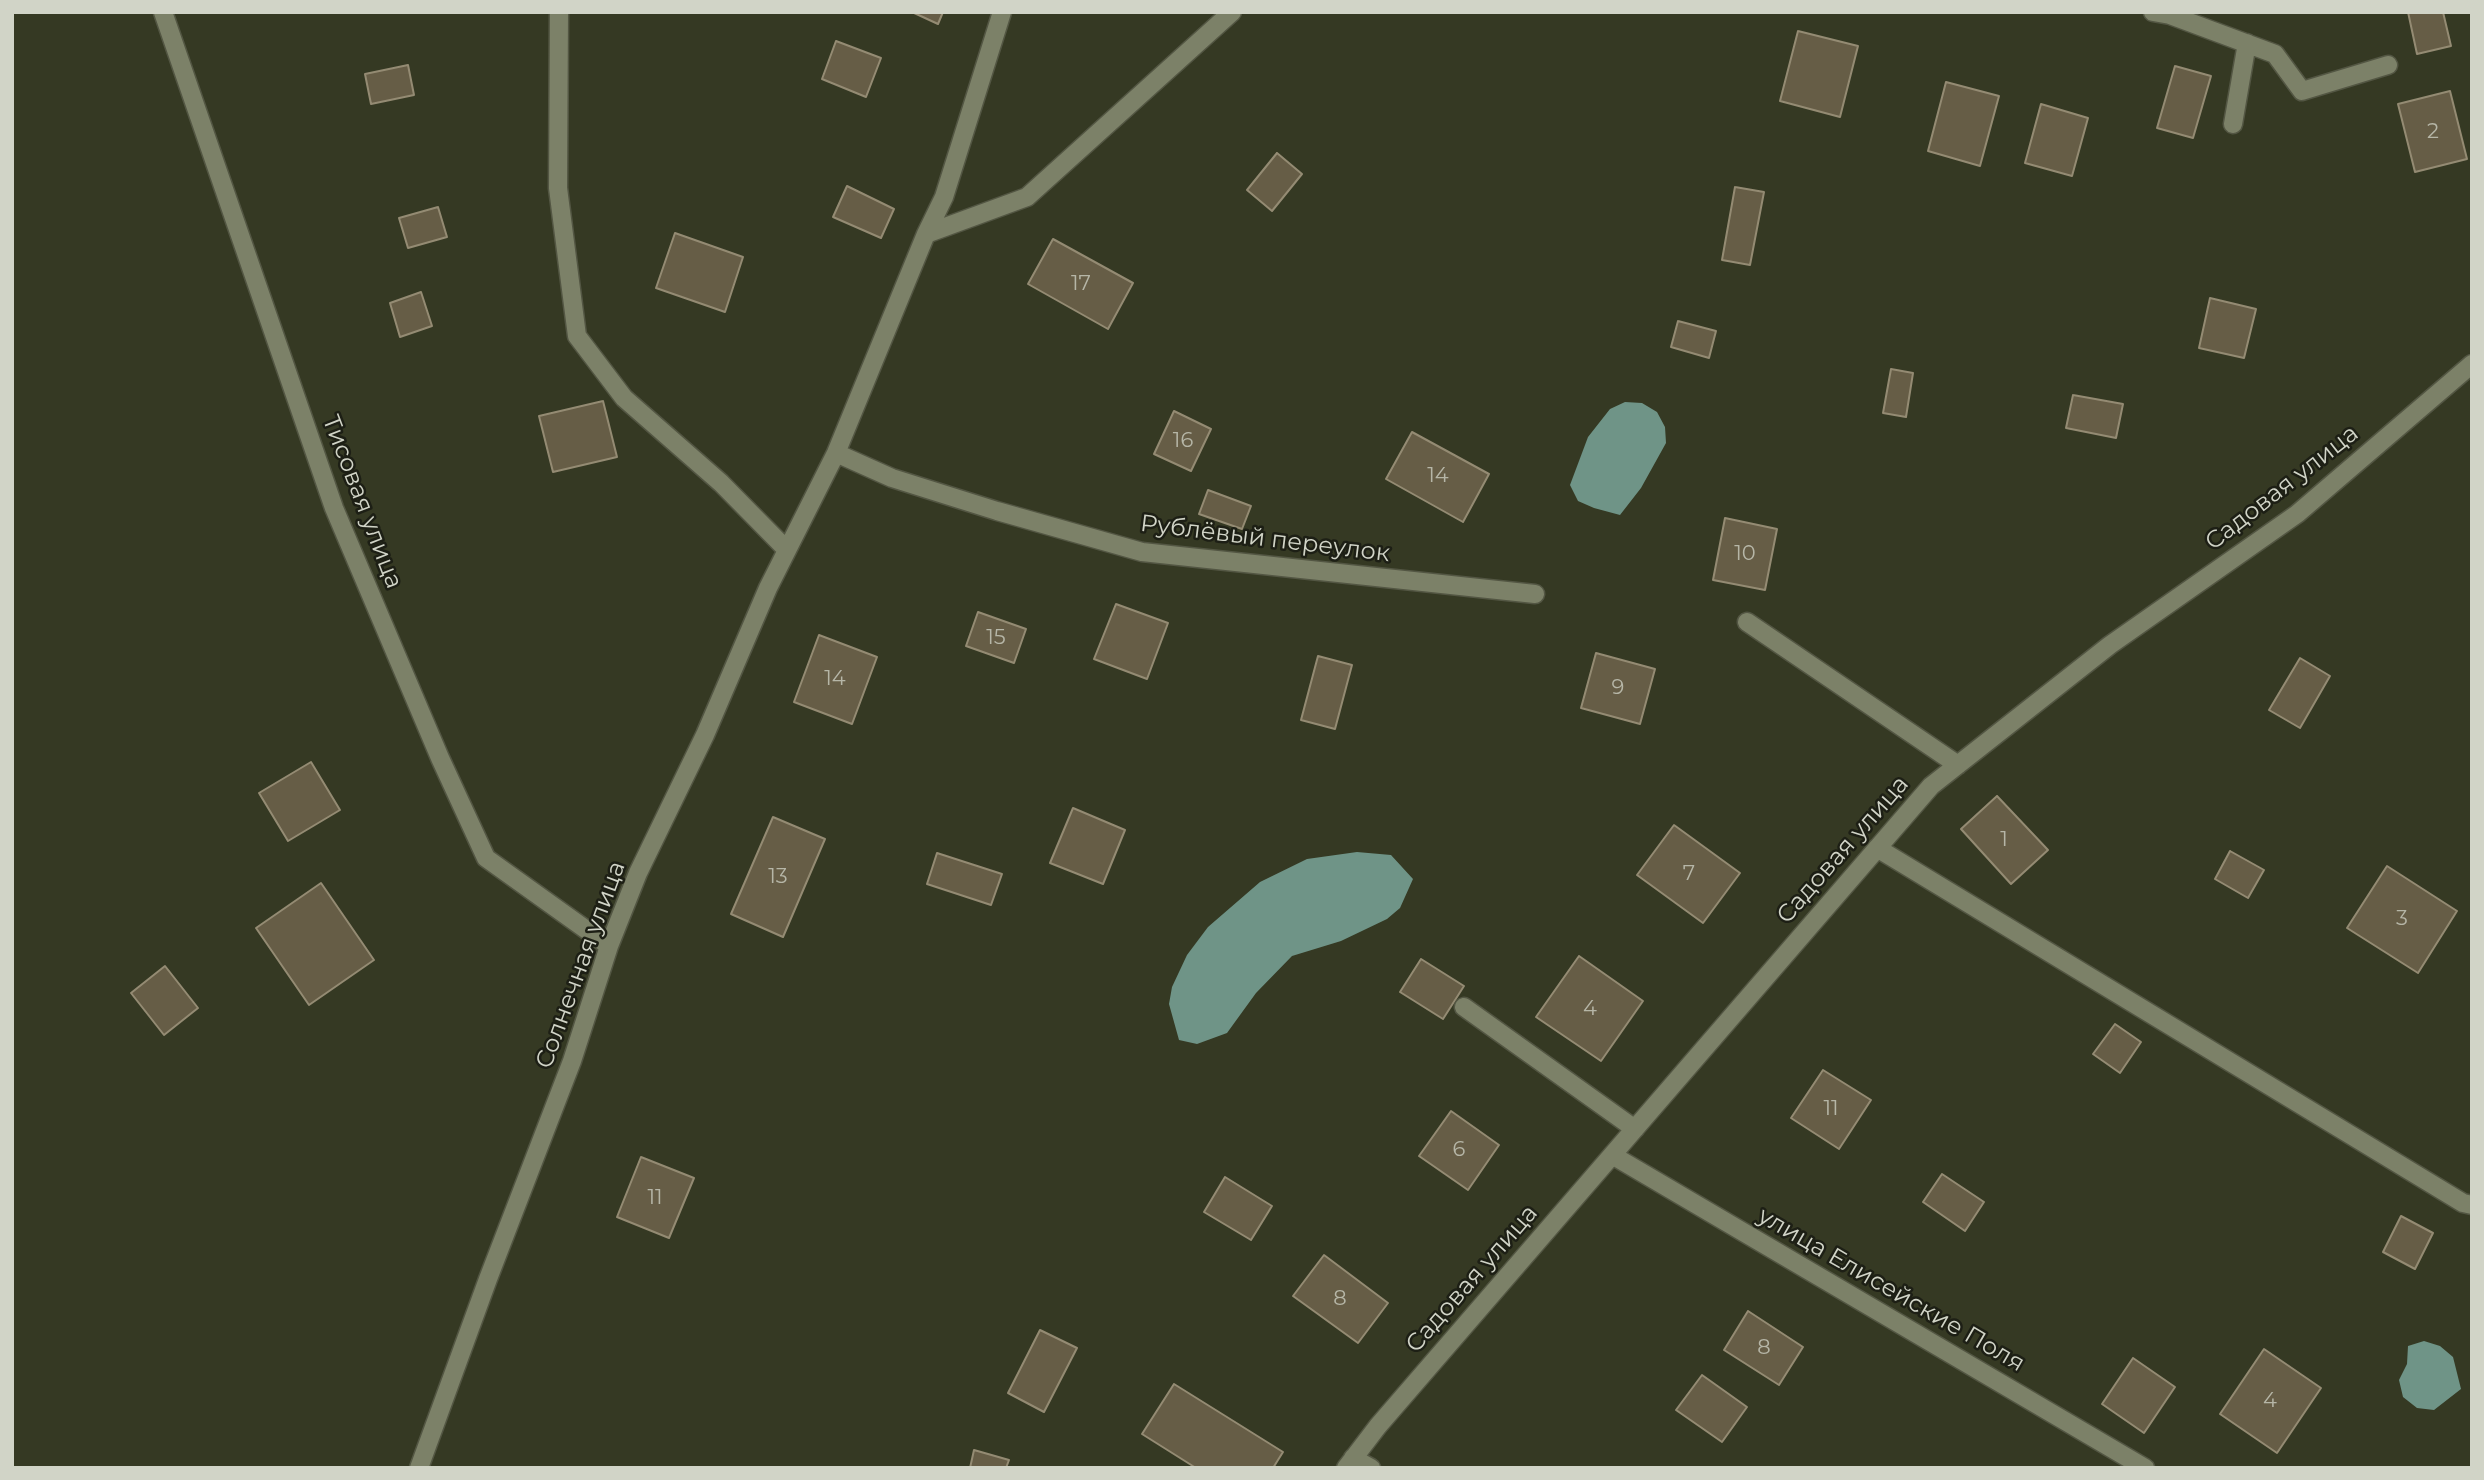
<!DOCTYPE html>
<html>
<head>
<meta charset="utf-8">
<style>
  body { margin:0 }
  #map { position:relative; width:2484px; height:1480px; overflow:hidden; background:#353923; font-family:Montserrat,sans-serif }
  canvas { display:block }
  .frame { position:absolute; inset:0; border:14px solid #d1d4c7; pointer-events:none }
</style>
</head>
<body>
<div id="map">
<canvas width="2484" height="1480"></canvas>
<div class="frame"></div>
</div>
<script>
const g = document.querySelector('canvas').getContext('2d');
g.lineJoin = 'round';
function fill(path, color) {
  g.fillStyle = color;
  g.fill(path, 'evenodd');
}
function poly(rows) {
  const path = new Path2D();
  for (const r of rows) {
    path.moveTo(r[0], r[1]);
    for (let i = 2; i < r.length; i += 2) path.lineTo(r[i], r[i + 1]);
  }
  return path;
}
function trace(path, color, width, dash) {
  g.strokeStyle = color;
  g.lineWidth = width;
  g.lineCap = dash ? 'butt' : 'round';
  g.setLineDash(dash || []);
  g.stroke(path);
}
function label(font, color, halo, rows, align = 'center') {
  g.font = font + ' Montserrat,sans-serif';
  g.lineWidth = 5;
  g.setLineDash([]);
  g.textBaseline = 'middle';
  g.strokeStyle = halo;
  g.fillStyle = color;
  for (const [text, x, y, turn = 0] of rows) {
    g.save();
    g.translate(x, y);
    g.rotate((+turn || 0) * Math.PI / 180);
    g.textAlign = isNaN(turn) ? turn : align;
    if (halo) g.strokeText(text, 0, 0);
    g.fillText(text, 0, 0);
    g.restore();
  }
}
fill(poly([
  [1625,402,1642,403,1657,412,1665,427,1666,443,1641,488,1620,515,1594,508,1578,501,1570,485,1588,437,1610,409],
  [1357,852,1391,855,1413,879,1400,908,1387,919,1341,941,1292,956,1256,993,1227,1033,1197,1044,1179,1040,1169,1004,1172,987,1187,955,1208,927,1260,882,1307,859],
  [2424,1341,2440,1346,2453,1357,2461,1389,2434,1410,2417,1408,2403,1397,2399,1380,2407,1364,2408,1346]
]), '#6f9487');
const building = poly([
  [912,12,943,12,938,24,912,12],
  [2408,12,2443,12,2451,46,2417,54,2408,12],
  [1798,31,1858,46,1840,117,1780,101,1798,31],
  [836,41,881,58,866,97,822,79,836,41],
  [408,65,414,95,371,104,365,74,408,65],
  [2175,66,2211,76,2193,138,2157,128,2175,66],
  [1946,82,1999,96,1980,166,1928,151,1946,82],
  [2450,91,2467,159,2415,172,2398,104,2450,91],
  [2041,104,2088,118,2072,176,2025,163,2041,104],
  [1277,153,1302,174,1272,211,1247,190,1277,153],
  [847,186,894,209,881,238,833,217,847,186],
  [1735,187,1764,192,1750,265,1722,260,1735,187],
  [438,207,447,237,408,248,399,218,438,207],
  [675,233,743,257,725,312,656,288,675,233],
  [1053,239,1133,283,1108,329,1028,284,1053,239],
  [421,292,432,326,400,337,390,303,421,292],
  [2210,298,2256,309,2244,358,2199,348,2210,298],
  [1678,321,1716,331,1709,358,1671,347,1678,321],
  [1891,369,1913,373,1906,417,1883,413,1891,369],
  [2073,395,2123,404,2116,438,2066,428,2073,395],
  [603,401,617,457,553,472,539,416,603,401],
  [1174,411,1211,429,1191,471,1154,454,1174,411],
  [1412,432,1489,474,1463,522,1386,479,1412,432],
  [1208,490,1251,506,1242,529,1199,514,1208,490],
  [1725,518,1777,529,1765,590,1713,580,1725,518],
  [1116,604,1168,623,1147,679,1094,659,1116,604],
  [978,612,1026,629,1014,663,966,646,978,612],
  [819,635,877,657,852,724,794,702,819,635],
  [1596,653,1655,669,1640,724,1581,708,1596,653],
  [1318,656,1352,665,1335,729,1301,720,1318,656],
  [2300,658,2330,676,2300,728,2269,710,2300,658],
  [311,762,340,810,288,841,259,793,311,762],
  [1997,796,2048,850,2011,884,1961,829,1997,796],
  [1073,808,1125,830,1103,884,1050,863,1073,808],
  [773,817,825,839,783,937,731,914,773,817],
  [1674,825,1740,873,1703,923,1637,875,1674,825],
  [2230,851,2264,870,2248,898,2215,879,2230,851],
  [937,853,1002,874,991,905,927,884,937,853],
  [2387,866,2457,911,2418,973,2347,928,2387,866],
  [321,883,374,960,309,1005,256,928,321,883],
  [1579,956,1643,1001,1601,1061,1536,1017,1579,956],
  [1421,959,1464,986,1443,1019,1400,992,1421,959],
  [165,966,198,1008,164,1035,131,993,165,966],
  [2115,1024,2141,1042,2120,1073,2093,1054,2115,1024],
  [1823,1070,1871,1100,1839,1149,1791,1118,1823,1070],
  [1451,1111,1499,1145,1468,1190,1419,1156,1451,1111],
  [641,1157,694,1178,669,1238,617,1217,641,1157],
  [1942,1174,1984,1202,1965,1231,1923,1202,1942,1174],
  [1225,1177,1272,1206,1251,1240,1204,1212,1225,1177],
  [2401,1216,2433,1233,2415,1269,2383,1252,2401,1216],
  [1324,1255,1388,1303,1358,1343,1293,1296,1324,1255],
  [1748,1311,1803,1347,1779,1385,1724,1350,1748,1311],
  [1040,1330,1077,1348,1044,1412,1008,1393,1040,1330],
  [2264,1349,2321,1388,2277,1453,2220,1414,2264,1349],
  [2133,1358,2175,1387,2144,1433,2102,1404,2133,1358],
  [1702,1375,1747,1407,1722,1442,1676,1410,1702,1375],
  [1174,1384,1283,1452,1273,1468,1196,1468,1142,1434,1174,1384],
  [974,1450,1009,1460,1006,1468,970,1468,974,1450]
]);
fill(building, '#665d46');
trace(building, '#948b73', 2);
const minor = poly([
  [163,12,334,508,440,758,486,858,609,946],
  [559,12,558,188,577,336,624,398,721,483,787,550],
  [2153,12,2170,15,2275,54,2302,91,2388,65],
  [2233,124,2247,43],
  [926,234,1027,197,1232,12],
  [836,453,892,478,997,511,1142,552,1535,594],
  [1747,622,1958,765],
  [1877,848,2463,1203,2472,1205],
  [1464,1007,1635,1129],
  [1612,1155,2145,1468],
  [1353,1458,1371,1468],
  [419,1468,488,1279,572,1061,609,946,638,873,705,735,768,588,836,453,926,234,944,197,1002,12],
  [1346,1468,1378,1426,1931,786,2110,645,2297,514,2472,364]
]);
trace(minor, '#535643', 21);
trace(minor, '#7c8168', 18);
label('21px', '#b6b6a7', null, [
  ["2",2433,132],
  ["17",1081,284],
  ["16",1183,441],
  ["14",1438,476],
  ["10",1745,554],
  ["15",996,638],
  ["14",835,679],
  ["9",1618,688],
  ["1",2004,840],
  ["7",1689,874],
  ["13",778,877],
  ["3",2402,919],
  ["4",1590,1009],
  ["11",1831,1109],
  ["6",1459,1150],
  ["11",655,1198],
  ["8",1340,1299],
  ["8",1764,1348],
  ["4",2270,1401]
]);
label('24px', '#d1d4c7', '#1d1f15', [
  ["Садовая улица",2282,488,-38],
  ["Тисовая улица",362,502,69],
  ["Рублёвый переулок",1265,539,7],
  ["Садовая улица",1843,850,-49],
  ["Солнечная улица",581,965,-70],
  ["Садовая улица",1472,1279,-49],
  ["улица Елисейские Поля",1891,1290,30]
]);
</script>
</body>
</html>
